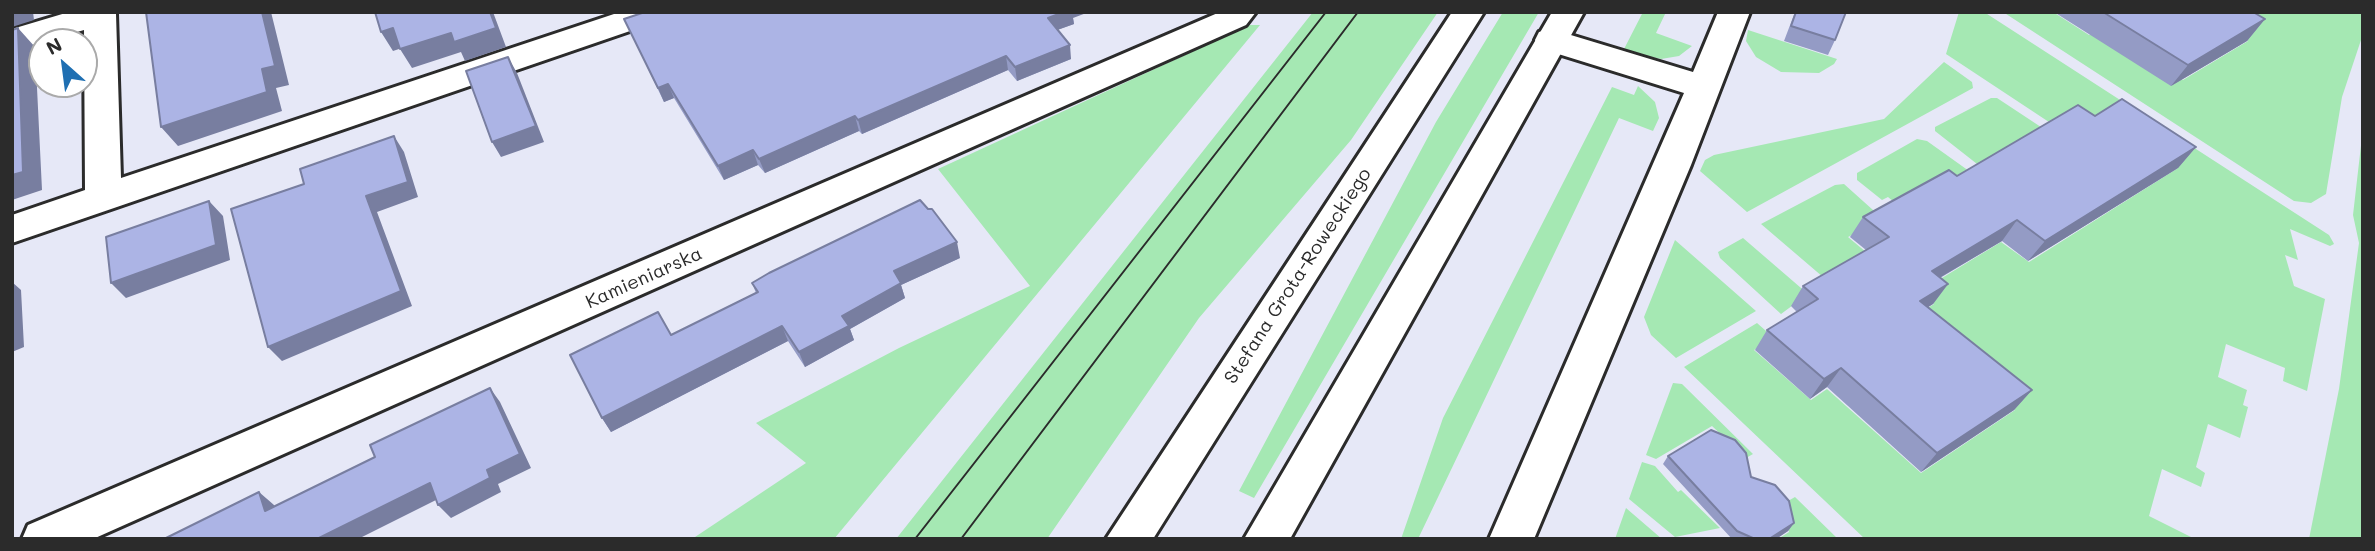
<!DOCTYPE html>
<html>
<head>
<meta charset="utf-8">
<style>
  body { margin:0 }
  #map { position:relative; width:2375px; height:551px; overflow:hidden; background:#e6e8f7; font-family:Mali,sans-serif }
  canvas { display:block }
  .frame { position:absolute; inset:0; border:14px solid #2b2b2b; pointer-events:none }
  .north { position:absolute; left:28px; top:28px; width:70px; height:70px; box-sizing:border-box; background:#fff; border:2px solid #aaa; border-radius:50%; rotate:332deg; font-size:19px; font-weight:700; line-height:28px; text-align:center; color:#2b2b2b }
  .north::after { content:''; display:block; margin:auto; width:24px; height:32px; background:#1f6fb2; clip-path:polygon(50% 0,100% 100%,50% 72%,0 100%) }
</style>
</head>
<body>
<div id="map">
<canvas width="2375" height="551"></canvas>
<div class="frame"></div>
<div class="north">N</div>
</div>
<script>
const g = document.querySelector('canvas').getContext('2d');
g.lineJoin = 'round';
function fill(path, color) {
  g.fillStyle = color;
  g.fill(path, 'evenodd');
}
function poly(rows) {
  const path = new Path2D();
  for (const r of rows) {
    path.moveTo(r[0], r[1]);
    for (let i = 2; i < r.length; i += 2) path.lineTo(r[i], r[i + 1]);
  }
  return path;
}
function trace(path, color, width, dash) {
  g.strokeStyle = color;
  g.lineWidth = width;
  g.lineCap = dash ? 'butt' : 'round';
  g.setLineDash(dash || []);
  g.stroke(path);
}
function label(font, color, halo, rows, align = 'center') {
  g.font = font + ' Mali,sans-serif';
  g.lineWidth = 5;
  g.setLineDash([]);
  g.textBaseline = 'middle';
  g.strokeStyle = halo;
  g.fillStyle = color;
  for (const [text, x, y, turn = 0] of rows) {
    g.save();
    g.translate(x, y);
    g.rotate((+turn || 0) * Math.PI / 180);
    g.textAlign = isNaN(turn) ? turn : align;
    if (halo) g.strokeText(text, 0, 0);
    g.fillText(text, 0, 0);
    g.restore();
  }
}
fill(poly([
  [1313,12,1438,12,1351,140,1199,318,1047,539,896,539],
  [1503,12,1539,12,1254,498,1239,491,1436,122],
  [1643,12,1666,12,1656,33,1692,46,1679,56,1661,59,1623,51],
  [1959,12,1984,12,2329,235,2333,242,2334,244,2330,246,2290,229,2298,260,2285,255,2294,286,2325,299,2307,391,2283,381,2285,368,2226,344,2218,377,2247,390,2243,405,2248,407,2240,438,2208,424,2196,467,2205,473,2201,487,2162,469,2149,516,2195,539,1865,539,1684,367,1757,323,1774,338,1754,350,1811,400,1827,389,1921,473,2015,410,1907,321,1934,304,1919,292,2001,242,2029,262,2178,168,2058,128,1946,54],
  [2003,12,2053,12,2089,35,2099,29,2183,80,2248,41,2199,12,2363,12,2363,34,2342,97,2326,194,2311,203,2294,201],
  [1250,25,1260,25,834,539,692,539,806,463,756,423,899,348,1030,286,938,169],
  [1748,30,1837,59,1834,64,1819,73,1781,72,1756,57,1746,41],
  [1944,62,1972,82,1973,88,1747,212,1700,171,1705,160,1714,155,1884,119],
  [1638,86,1655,102,1659,118,1653,131,1619,118,1418,539,1401,539,1443,418,1612,87,1634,95],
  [1991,98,1997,98,2050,133,1986,171,1935,131,1935,127],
  [2363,128,2363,539,2309,539,2339,389,2359,243,2353,215],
  [1917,139,1927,141,1976,176,1901,208,1888,197,1882,200,1857,180,1857,173],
  [1844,184,1883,219,1848,237,1885,268,1830,283,1761,224,1835,185],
  [1743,238,1808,294,1781,314,1720,258,1718,252],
  [1675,240,1756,311,1676,358,1651,335,1644,317],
  [1673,383,1682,384,1753,454,1746,458,1712,426,1656,459,1646,455],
  [1642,462,1655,466,1678,492,1681,490,1720,528,1675,537,1629,499],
  [1795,497,1838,539,1778,539,1789,532,1781,505],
  [1626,508,1662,539,1615,539]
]), '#a5e8b3');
const minor = poly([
  [69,12,116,14,121,178,620,12,670,12,665,19,12,243,12,215,85,190,84,30,12,51,12,29,69,12],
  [1220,12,1256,12,1246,25,93,539,22,539,28,525,1220,12],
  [1718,12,1750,12,1691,165,1534,539,1489,539,1684,93,1539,48,1535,40,1539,32,1551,29,1693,72,1718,12]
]);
const secondary = poly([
  [1452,12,1484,12,1153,539,1106,539,1452,12],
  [1552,12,1584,12,1290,539,1244,539,1552,12]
]);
trace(minor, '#2b2b2b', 6);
trace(secondary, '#2b2b2b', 6);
fill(minor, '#fff');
fill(secondary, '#fff');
trace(poly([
  [915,539,1326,12],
  [961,539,1358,12]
]), '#2b2b2b', 2);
fill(poly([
  [1795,12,1846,12,1835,40,1828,55,1784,41],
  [2054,12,2253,12,2265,19,2247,41,2171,86],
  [1073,18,1074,24,1057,30,1071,59,1017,81,1008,70,862,134,859,131,765,173,758,165,724,180,674,98,664,102,624,19],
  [2095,116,2196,147,2178,168,2028,261,2002,241,1940,278,1948,284,1933,304,1928,307,2032,390,2014,410,1921,472,1827,387,1810,399,1755,350,1767,330,1797,312,1791,306,1803,286,1866,250,1850,237,1863,217],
  [960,258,901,285,905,298,850,329,854,340,805,367,788,341,611,432,602,418,671,335,756,293,752,283],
  [1668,456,1751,477,1794,523,1788,531,1776,539,1732,539,1663,464]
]), '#949bc5');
fill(poly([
  [12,12,33,12,34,20,12,27],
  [262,12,271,12,289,85,276,88,282,111,178,146,161,127,262,69],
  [490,12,493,12,506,47,465,61,461,52,412,68,400,49,451,33],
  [1064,12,1089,12,1073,18,1074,24,1049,33,1048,18],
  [2265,19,2247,41,2171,86,2188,65],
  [18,28,35,47,42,190,12,200],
  [393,28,405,47,393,51,381,32],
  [1070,45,1071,59,1017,81,1015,67],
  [1006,56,1008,70,862,134,858,120],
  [508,57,517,73,544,142,501,157,492,142],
  [668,84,674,98,664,102,658,88],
  [855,116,859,131,765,173,759,159],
  [394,136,404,152,418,197,377,212,412,306,282,361,268,347,366,196],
  [2196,147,2178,168,2028,261,2045,241],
  [753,150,758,165,724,180,718,166],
  [209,201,223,216,230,260,126,298,111,283],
  [2017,220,2002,241,1917,291,1932,271],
  [957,242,960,258,901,285,905,298,850,329,854,340,805,367,799,352,894,271],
  [12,282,21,290,24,347,12,352],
  [1948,284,1933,304,1906,321,1920,301],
  [782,326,788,341,611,432,602,418],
  [1841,368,1827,387,1810,399,1824,379],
  [490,388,500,402,531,468,498,484,501,492,451,518,438,505,487,470],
  [2032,390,2014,410,1921,472,1937,453],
  [430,483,442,497,358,539,317,539],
  [259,492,274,505,280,524,265,511],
  [1794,523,1788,531,1776,539,1769,539]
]), '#787ea0');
const building = poly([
  [146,12,262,12,275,66,262,69,267,92,161,127,146,12],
  [375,12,490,12,496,28,454,42,451,33,400,49,393,28,381,32,375,12],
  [645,12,1064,12,1048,18,1070,45,1015,67,1006,56,858,120,855,116,759,159,753,150,718,166,668,84,658,88,624,19,645,12],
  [1796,12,1846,12,1835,40,1791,26,1796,12],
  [2103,12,2253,12,2265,19,2188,65,2103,12],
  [18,28,23,172,12,175,12,30,18,28],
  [508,57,536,126,492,142,466,71,508,57],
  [2122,99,2196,147,2045,241,2017,220,1932,271,1948,284,1920,301,2032,390,1937,453,1841,368,1824,379,1767,330,1818,299,1803,286,1889,237,1863,217,1949,170,1957,176,2078,105,2095,116,2122,99],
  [394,136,408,182,366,196,401,291,268,347,231,209,304,184,300,169,394,136],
  [920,200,928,209,932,209,957,242,894,271,901,283,842,316,849,326,799,352,782,326,602,418,570,355,658,312,671,335,758,292,752,283,769,273,920,200],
  [209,201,216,245,111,283,106,237,209,201],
  [490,388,520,454,487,470,490,478,438,505,430,483,317,539,164,539,259,492,265,511,375,457,370,445,490,388],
  [1711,430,1735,440,1746,453,1751,477,1775,485,1789,501,1794,523,1769,539,1755,539,1737,531,1668,456,1711,430]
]);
fill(building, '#acb4e5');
trace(building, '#787ea0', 2);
label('19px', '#2b2b2b', '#fff', [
  ["Stefana Grota-Roweckiego",1298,276,-57],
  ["Kamieniarska",644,278,-24]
]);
</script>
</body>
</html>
